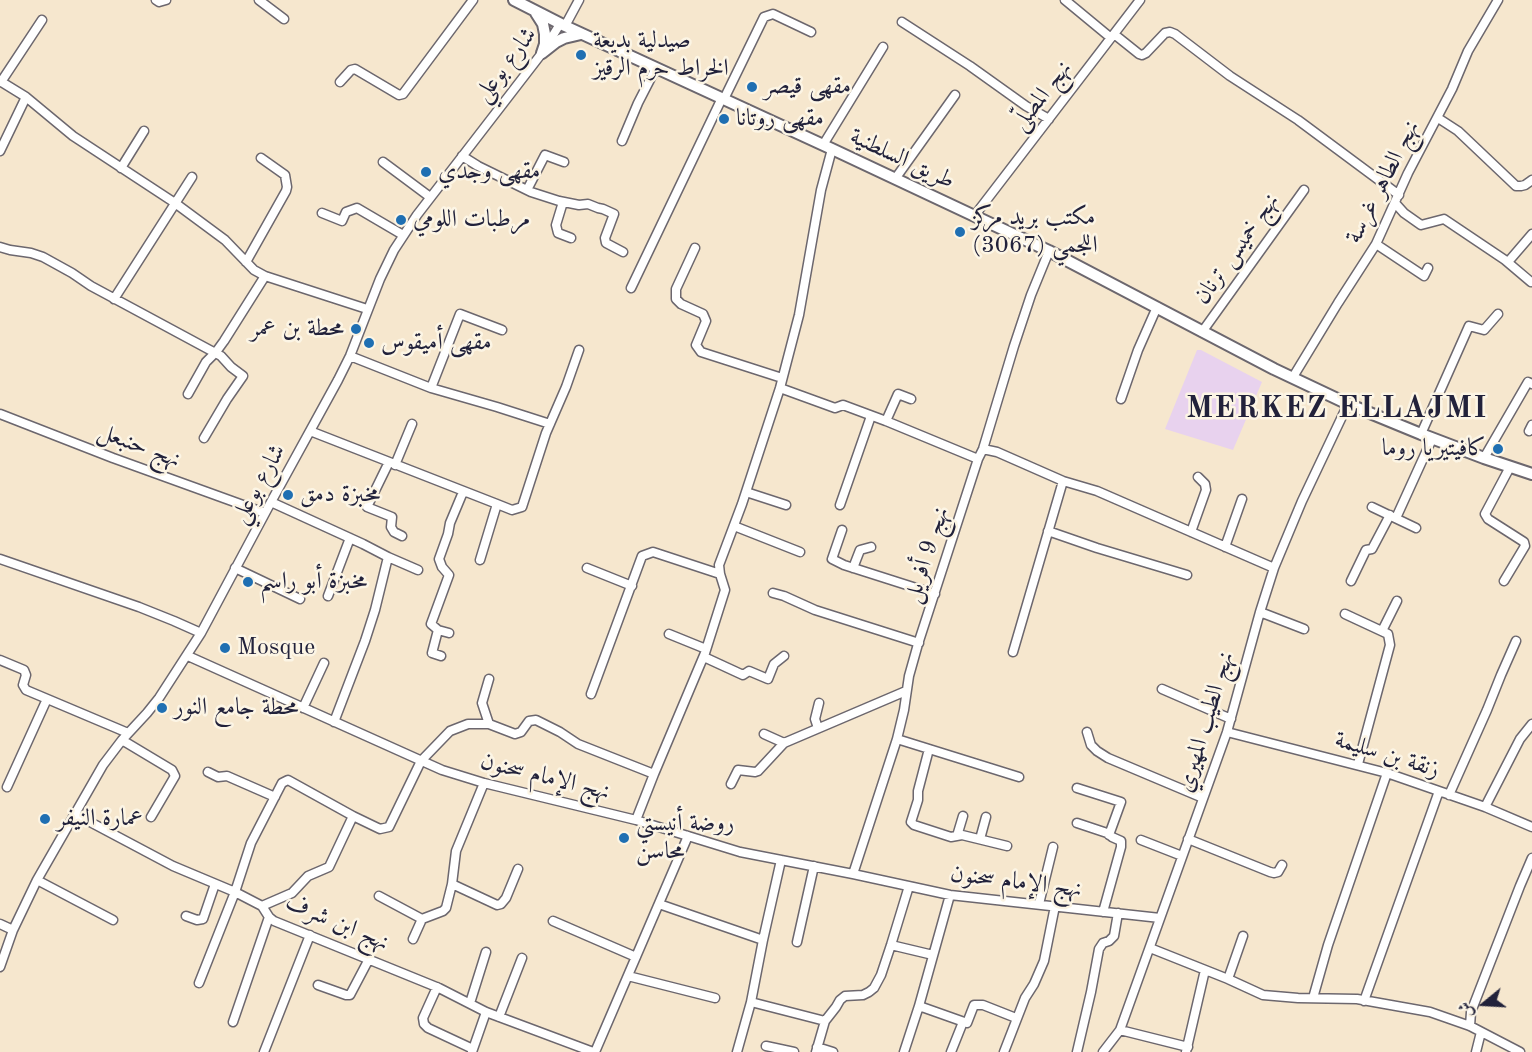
<!DOCTYPE html>
<html>
<head>
<meta charset="utf-8">
<style>
  body { margin:0 }
  #map { position:relative; width:1532px; height:1052px; overflow:hidden; background:#f6e7ce; font-family:"Old Standard TT",Amiri,serif }
  canvas { display:block }
  .north { position:absolute; left:1454px; top:974px; width:60px; height:60px; -webkit-text-stroke:4px #fcf5e5; paint-order:stroke; rotate:252deg; font-size:16px; font-weight:700; line-height:24px; text-align:center; color:#22223b }
  .north::after { content:''; display:block; margin:auto; width:21px; height:27px; background:#22223b; clip-path:polygon(50% 0,100% 100%,50% 72%,0 100%) }
</style>
</head>
<body>
<div id="map">
<canvas width="1532" height="1052"></canvas>
<div class="north">ش</div>
</div>
<script>
const g = document.querySelector('canvas').getContext('2d');
g.lineJoin = 'round';
function fill(path, color) {
  g.fillStyle = color;
  g.fill(path, 'evenodd');
}
function poly(rows) {
  const path = new Path2D();
  for (const r of rows) {
    path.moveTo(r[0], r[1]);
    for (let i = 2; i < r.length; i += 2) path.lineTo(r[i], r[i + 1]);
  }
  return path;
}
function trace(path, color, width, dash) {
  g.strokeStyle = color;
  g.lineWidth = width;
  g.lineCap = dash ? 'butt' : 'round';
  g.setLineDash(dash || []);
  g.stroke(path);
}
function label(font, color, halo, rows, align = 'center') {
  g.font = font + ' "Old Standard TT",Amiri,serif';
  g.lineWidth = 5;
  g.setLineDash([]);
  g.textBaseline = 'middle';
  g.strokeStyle = halo;
  g.fillStyle = color;
  for (const [text, x, y, turn = 0] of rows) {
    g.save();
    g.translate(x, y);
    g.rotate((+turn || 0) * Math.PI / 180);
    g.textAlign = isNaN(turn) ? turn : align;
    if (halo) g.strokeText(text, 0, 0);
    g.fillText(text, 0, 0);
    g.restore();
  }
}
fill(poly([
  [1197,350,1201,350,1262,382,1233,450,1165,429]
]), '#e8d2ee');
const minor = poly([
  [156,0,159,2,166,0],
  [259,0,284,19],
  [1065,0,1111,38],
  [902,22,970,66,1026,106,1049,119],
  [565,26,579,0],
  [1114,34,1139,54,1142,55,1146,53,1165,33,1170,32,1175,34,1230,76,1298,120,1399,195],
  [0,81,26,97,73,136,175,203,225,240,254,270,265,276,367,309],
  [1,82,42,20],
  [340,82,351,70,355,69,399,95,403,94,473,0],
  [724,99,764,17,773,14,811,32],
  [1438,118,1458,131,1516,186,1521,186,1525,185,1532,180],
  [622,141,638,103,656,68],
  [823,145,883,47],
  [0,151,26,97],
  [462,156,478,166,531,192,559,201,579,205,588,204,598,208,603,209,614,214,605,238,606,243,623,252],
  [383,162,430,197],
  [121,168,144,131],
  [895,179,955,95],
  [527,190,545,155,564,162],
  [563,202,556,225,558,233,571,238],
  [1395,203,1404,213,1421,225,1444,219,1505,260,1531,282],
  [322,213,342,221,346,212,357,208,403,235],
  [975,215,1140,0],
  [1376,244,1424,276,1428,268],
  [0,247,10,250,31,253,43,257,72,273,91,286,221,356,231,367,243,376,227,399,204,438],
  [695,248,676,289,676,299,681,304,703,314,706,321,696,345,701,352,782,378],
  [246,262,286,191,287,187,285,175,261,158],
  [1508,262,1532,234],
  [631,288,722,98],
  [114,299,192,177],
  [1202,332,1304,190],
  [350,356,431,388,497,407,550,424],
  [1293,377,1338,303,1376,244,1408,173,1452,89,1468,51,1498,0],
  [431,388,460,314,502,330],
  [780,388,835,408,843,405,886,421,978,459],
  [188,394,206,362,216,352,224,341,265,276],
  [1121,399,1138,350,1157,307],
  [0,414,113,458,265,513],
  [886,421,898,394,911,399],
  [310,431,497,504,512,510,522,507,546,433,566,387,579,350],
  [1529,431,1532,425],
  [1421,434,1469,326,1484,330,1498,314],
  [983,449,997,452,1063,481,1097,491,1274,568],
  [1484,458,1528,382,1532,384],
  [389,462,367,507,392,517,391,527,394,532,402,536],
  [395,465,412,424],
  [746,492,786,505],
  [271,502,363,544,388,557,375,610,365,641,334,722],
  [840,505,871,416],
  [1372,507,1416,528],
  [1396,518,1432,439],
  [734,526,800,552],
  [842,530,832,559,844,565,935,594],
  [1048,531,1097,548,1187,575],
  [1191,532,1206,490,1205,484,1198,477],
  [1225,547,1242,499],
  [388,557,418,570],
  [0,559,139,607,174,621,201,633],
  [480,560,497,504],
  [235,568,300,599],
  [587,568,632,586],
  [853,568,860,550,871,547],
  [1351,581,1366,550,1372,549,1390,515],
  [1504,581,1525,546,1524,542,1488,519,1485,514,1510,467],
  [773,593,784,596,815,610,919,643],
  [328,596,350,538],
  [1260,612,1304,629],
  [1345,614,1388,634,1390,645,1358,764],
  [438,630,449,633],
  [1382,631,1397,601],
  [669,634,706,649],
  [1013,652,1063,481],
  [188,656,442,770,484,783,636,820,740,852,853,874,950,895,1160,918],
  [441,656,432,653,438,630,431,624,449,575,442,567,439,559,448,534,450,523,463,492],
  [704,657,743,675,749,671,768,679,774,664,784,656],
  [0,660,24,670,26,675,23,685,26,690,128,733],
  [1162,689,1231,719],
  [591,694,642,556,653,552,720,574],
  [303,708,324,663],
  [489,724,482,703,489,679],
  [818,728,815,719,819,703],
  [1087,732,1091,745,1097,751,1108,758,1203,798],
  [1227,732,1387,773,1485,807,1532,827],
  [764,734,784,743],
  [897,739,1019,777],
  [122,740,172,770,175,776,151,817],
  [929,749,918,791,918,800,911,822,914,825,951,837,962,835,1007,846],
  [208,772,218,777,227,776,275,797],
  [731,784,738,770,755,772,758,771,784,743,906,691],
  [7,787,47,699],
  [1077,788,1121,802,1109,835],
  [1449,795,1487,710,1501,675,1516,641],
  [1485,807,1520,739,1532,724],
  [75,814,173,866,235,892,262,906,269,917,274,921,439,988,486,1012,593,1052],
  [353,816,380,829,389,827,421,761,450,731,468,724,489,724,515,734,521,732,529,721,536,720,560,732,578,744,654,774],
  [636,820,654,774,705,653,725,590,720,574,719,565,742,504,780,388,799,315,821,190,832,149],
  [1077,823,1107,833,1112,837,1121,841,1121,847,1103,912],
  [957,836,963,816],
  [980,839,986,817],
  [1188,839,1270,872,1274,873,1278,872,1282,865],
  [1141,840,1182,856],
  [781,860,763,940,751,1002,825,1021],
  [853,874,897,739,904,710,909,676,918,644,978,459,983,449,1014,346,1031,295,1049,251],
  [37,880,113,920],
  [452,884,497,905,501,904,506,898,518,869],
  [379,896,422,919,443,911,446,908,452,884,456,851,484,783],
  [659,904,763,940],
  [1039,904,1053,847],
  [186,916,197,920,203,919,215,884],
  [553,921,636,957],
  [0,924,13,930],
  [413,939,422,919],
  [797,942,814,866],
  [891,945,933,955],
  [1150,948,1228,979,1263,995,1298,998,1357,999,1430,1012,1470,1026,1520,1052],
  [0,967,13,930,37,880,103,765,122,740,147,713,159,698,201,633,271,502,338,380,350,356,380,279,394,250,417,215,542,53,560,24],
  [628,976,715,998],
  [1228,979,1243,936],
  [199,983,235,892,251,843,282,783,288,780,353,816,329,867,308,876,292,893,262,906],
  [318,985,346,995,350,995,369,959],
  [437,987,423,1018,424,1024,428,1028,473,1049],
  [1313,998,1328,945,1387,773],
  [1364,1001,1439,791],
  [470,1003,486,952],
  [919,1006,950,895],
  [499,1017,522,958],
  [233,1022,269,917],
  [1470,1026,1471,1012,1520,886,1532,858],
  [1120,1030,1188,1047],
  [766,1046,794,1052],
  [817,1047,833,1052],
  [264,1052,310,935],
  [472,1052,486,1012],
  [595,1052,688,836],
  [737,1052,751,1002],
  [816,1052,825,1021,836,1007,840,1000,845,996,863,995,869,992,874,988,881,975,891,945,909,886],
  [904,1052,919,1006,967,1023,974,1005,983,1005,1016,1018],
  [951,1052,963,1022],
  [1004,1052,1025,998,1034,984,1044,961,1055,906],
  [1077,1052,1091,992,1099,949,1103,943,1109,941,1114,936,1118,913],
  [1103,1052,1120,1030,1227,732,1260,612,1274,568,1302,501,1348,404],
  [1186,1052,1205,970],
  [1476,1052,1481,1032]
]);
const major = poly([
  [514,0,565,26,832,149,1049,251,1274,369,1348,404,1421,434,1484,458,1532,474],
  [536,13,543,24,545,34,545,44,542,53],
  [542,53,556,42,564,38,581,34]
]);
trace(minor, '#6c676e', 11);
trace(major, '#6c676e', 14);
trace(minor, '#fff', 8);
trace(major, '#fff', 10);
for (const [x, y, r, color] of [
  [581,55,6,"#1f6fb2"],
  [752,87,6,"#1f6fb2"],
  [724,119,6,"#1f6fb2"],
  [426,172,6,"#1f6fb2"],
  [401,220,6,"#1f6fb2"],
  [960,232,6,"#1f6fb2"],
  [356,329,6,"#1f6fb2"],
  [369,343,6,"#1f6fb2"],
  [1498,449,6,"#1f6fb2"],
  [288,495,6,"#1f6fb2"],
  [248,582,6,"#1f6fb2"],
  [225,648,6,"#1f6fb2"],
  [162,708,6,"#1f6fb2"],
  [45,819,6,"#1f6fb2"],
  [624,838,6,"#1f6fb2"]
]) {
  const dot = new Path2D();
  dot.arc(x, y, r, 0, 2 * Math.PI);
  g.fillStyle = color;
  g.fill(dot);
  trace(dot, '#fcf5e5', 2);
}
label('24px', '#22223b', '#fcf5e5', [
  ["صيدلية بديعة",593,41],
  ["الخراط حرم الرقيز",593,69],
  ["مقهى قيصر",764,87],
  ["مقهى روتانا",736,119],
  ["مقهى وجدي",438,172],
  ["مكتب بريد مركز",972,218],
  ["اللجمي (3067)",972,246],
  ["مرطبات اللومي",413,220],
  ["محطة بن عمر",344,329,"right"],
  ["مقهى أميقوس",381,343],
  ["كافيتيريا روما",1486,449,"right"],
  ["مخبزة دمق",300,495],
  ["مخبزة أبو راسم",260,582],
  ["Mosque",237,648],
  ["محطة جامع النور",174,708],
  ["عمارة النيفر",57,819],
  ["روضة أنيستي",636,824],
  ["محاسن",636,852]
], 'left');
label('24px', '#22223b', '#fcf5e5', [
  ["شارع بوعلي",506,65,-53],
  ["نهج المصلّى",1042,96,-52],
  ["طريق السلطنية",902,159,25],
  ["نهج الطاهر غرسة",1383,182,-63],
  ["نهج خميس ترنان",1237,249,-55],
  ["نهج حنبعل",139,446,21],
  ["شارع بوعلي",259,484,-61],
  ["نهج 9 أفريل",927,555,-72],
  ["نهج الطيب المهيري",1206,722,-73],
  ["زنقة بن سليمة",1387,755,17],
  ["نهج الإمام سحنون",545,777,14],
  ["نهج الإمام سحنون",1016,882,7],
  ["نهج ابن شرف",337,923,23]
]);
g.letterSpacing = '1.5px';
label('bold 30px', '#22223b', '#fcf5e5', [
  ["MERKEZ ELLAJMI",1337,409]
]);
g.letterSpacing = '0px';
</script>
</body>
</html>
